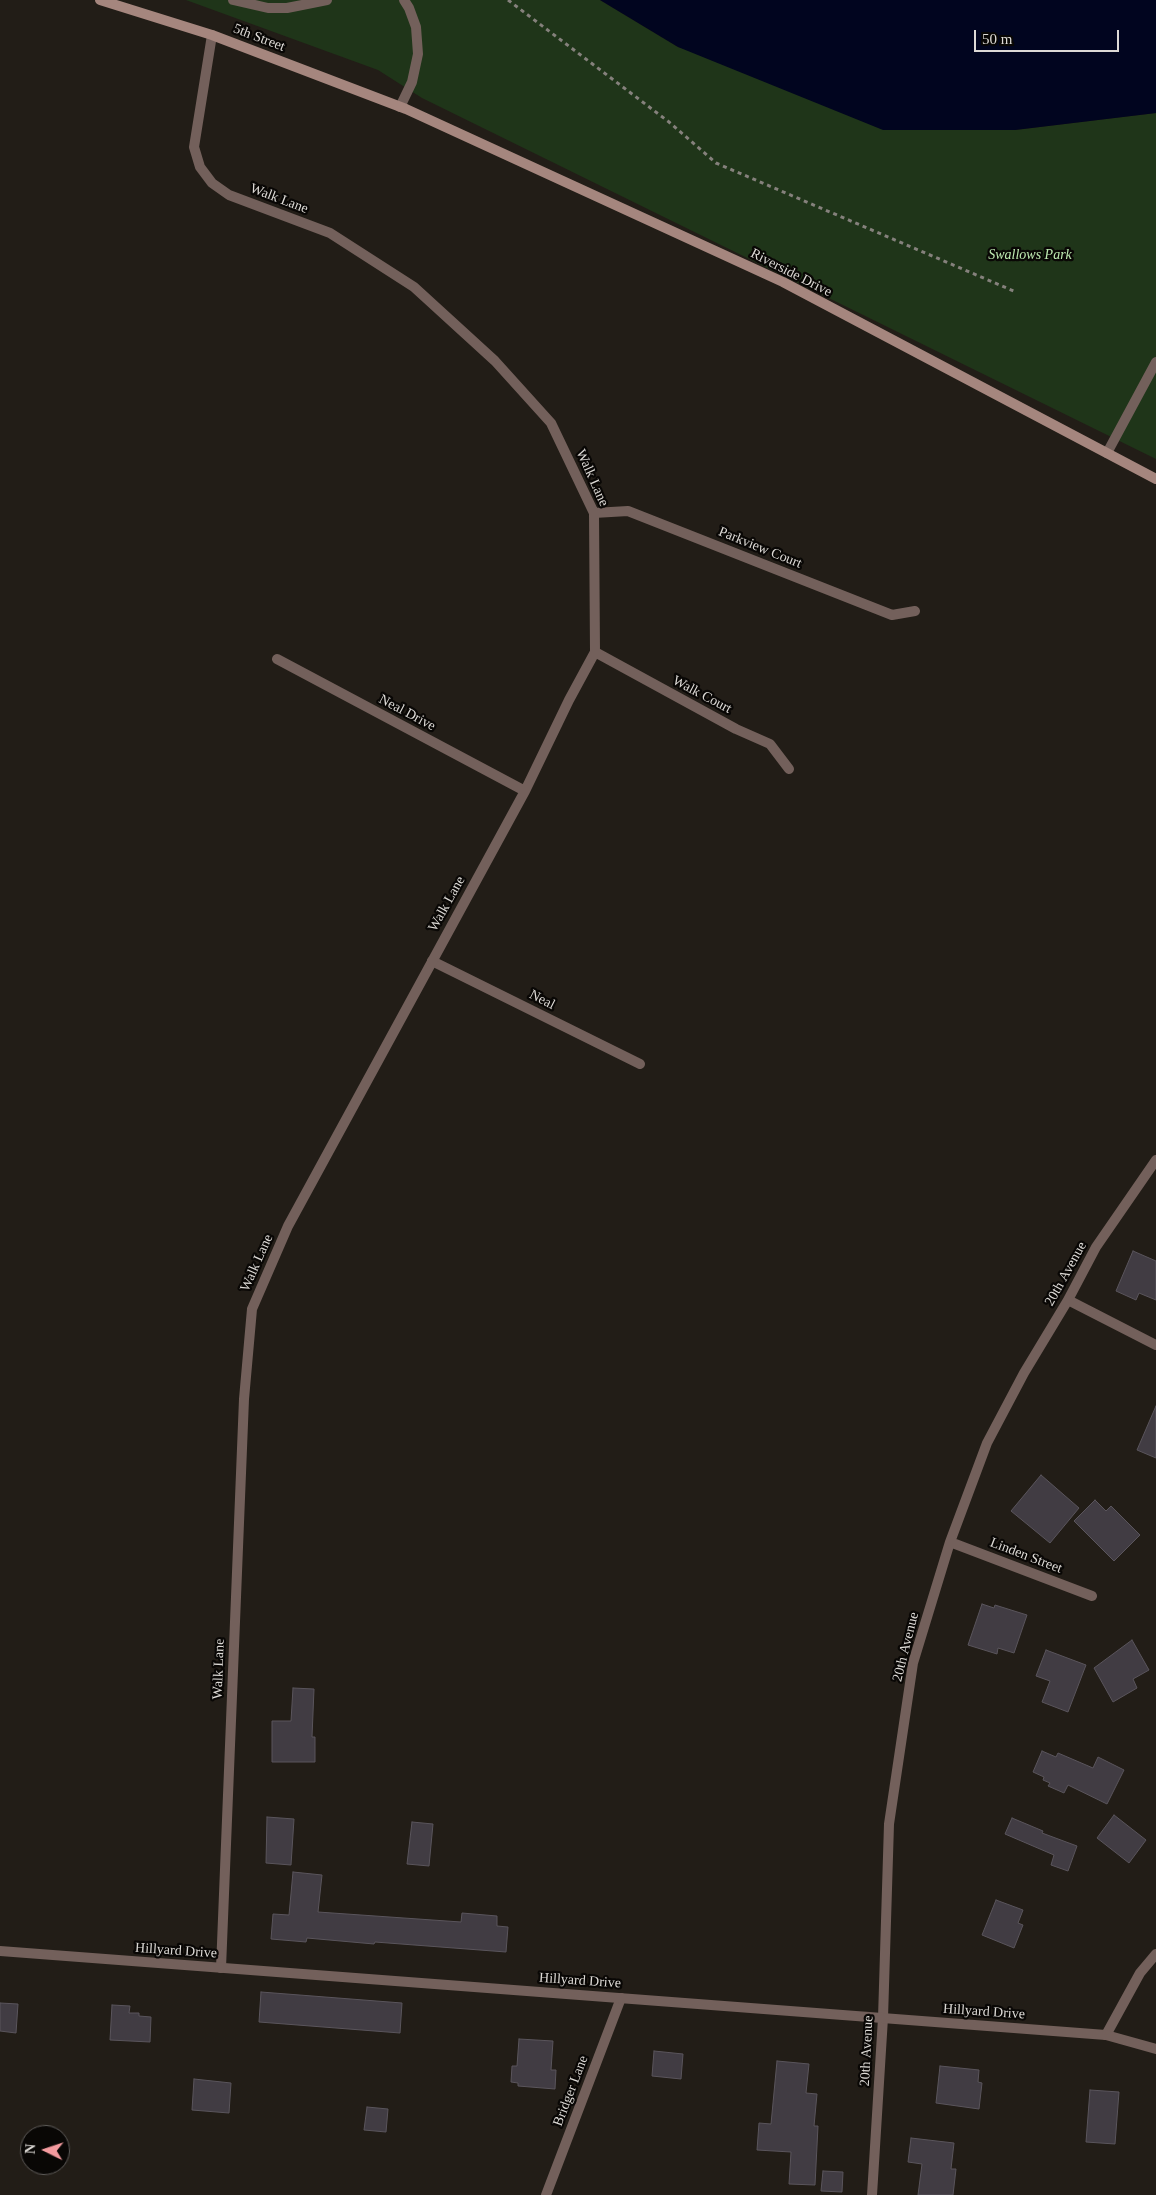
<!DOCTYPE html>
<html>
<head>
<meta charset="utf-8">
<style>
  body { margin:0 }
  #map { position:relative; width:1156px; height:2195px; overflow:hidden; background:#221d17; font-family:Georgia,serif }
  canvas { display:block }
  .north { position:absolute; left:20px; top:2125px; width:50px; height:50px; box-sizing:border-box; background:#090705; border:1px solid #5e5b59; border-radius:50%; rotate:274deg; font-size:14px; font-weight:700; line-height:20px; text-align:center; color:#dddad6 }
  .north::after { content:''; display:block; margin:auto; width:18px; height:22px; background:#f49b9f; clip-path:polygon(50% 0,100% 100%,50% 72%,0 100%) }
  .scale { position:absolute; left:974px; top:30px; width:145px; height:22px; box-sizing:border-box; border:2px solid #dddad6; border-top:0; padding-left:6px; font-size:15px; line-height:18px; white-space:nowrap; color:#dddad6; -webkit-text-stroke:4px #090705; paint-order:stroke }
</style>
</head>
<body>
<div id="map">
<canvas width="1156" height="2195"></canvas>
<div class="north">N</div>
<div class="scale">50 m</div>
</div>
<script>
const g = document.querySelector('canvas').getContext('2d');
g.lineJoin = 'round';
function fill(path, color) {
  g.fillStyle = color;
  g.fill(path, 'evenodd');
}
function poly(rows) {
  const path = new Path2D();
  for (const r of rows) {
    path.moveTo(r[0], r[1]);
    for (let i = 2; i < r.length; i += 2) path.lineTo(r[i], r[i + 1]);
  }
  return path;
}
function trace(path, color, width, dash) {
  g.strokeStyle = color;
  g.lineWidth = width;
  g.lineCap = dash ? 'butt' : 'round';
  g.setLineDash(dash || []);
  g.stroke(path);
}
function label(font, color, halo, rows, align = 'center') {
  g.font = font + ' Georgia,serif';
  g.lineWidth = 4.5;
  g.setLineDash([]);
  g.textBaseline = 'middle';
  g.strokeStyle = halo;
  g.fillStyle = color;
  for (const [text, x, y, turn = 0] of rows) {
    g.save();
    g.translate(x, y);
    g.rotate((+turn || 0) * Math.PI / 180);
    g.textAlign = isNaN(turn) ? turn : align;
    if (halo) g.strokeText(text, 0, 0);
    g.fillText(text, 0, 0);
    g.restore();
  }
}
fill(poly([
  [186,0,600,0,678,47,1015,130,1156,113,1156,459,422,98,378,70]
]), '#1f3519');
fill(poly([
  [600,0,1156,0,1156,113,1015,130,883,130,678,47]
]), '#01051f');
const building = poly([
  [1133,1251,1156,1261,1156,1300,1139,1293,1136,1300,1116,1291,1133,1251],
  [1156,1406,1156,1458,1137,1450,1156,1406],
  [1041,1475,1079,1508,1050,1543,1011,1511,1041,1475],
  [1095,1500,1106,1511,1111,1506,1140,1535,1114,1561,1074,1521,1095,1500],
  [982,1604,994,1608,995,1605,1027,1615,1014,1653,998,1648,997,1654,968,1645,982,1604],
  [1132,1640,1149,1670,1133,1679,1137,1688,1113,1702,1094,1668,1132,1640],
  [1046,1650,1086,1665,1068,1712,1042,1702,1050,1681,1036,1676,1046,1650],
  [293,1688,314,1689,312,1737,315,1737,315,1762,272,1762,272,1721,291,1721,293,1688],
  [1042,1751,1056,1757,1058,1753,1093,1768,1098,1757,1124,1770,1107,1804,1068,1785,1064,1793,1048,1786,1050,1783,1043,1780,1044,1777,1033,1772,1042,1751],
  [1114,1815,1146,1840,1129,1863,1097,1838,1114,1815],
  [267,1817,294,1819,291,1865,266,1863,267,1817],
  [1012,1818,1043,1831,1042,1833,1077,1846,1068,1871,1051,1865,1054,1855,1005,1834,1012,1818],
  [412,1822,433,1824,429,1866,407,1864,412,1822],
  [293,1872,322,1875,318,1912,461,1922,462,1913,497,1916,497,1926,508,1927,506,1952,375,1942,374,1944,307,1938,306,1942,271,1939,273,1914,289,1915,293,1872],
  [996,1900,1023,1910,1018,1923,1023,1925,1014,1948,982,1935,996,1900],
  [261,1992,402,2003,400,2033,259,2022,261,1992],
  [0,2003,18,2004,16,2033,0,2031,0,2003],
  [112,2005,130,2006,129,2013,139,2013,139,2016,151,2017,150,2042,110,2040,112,2005],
  [519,2039,553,2041,551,2070,556,2070,555,2089,518,2086,518,2083,511,2082,512,2066,517,2066,519,2039],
  [654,2051,683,2054,681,2079,652,2076,654,2051],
  [777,2061,809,2064,806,2093,817,2094,814,2126,818,2126,815,2185,789,2184,791,2152,757,2150,759,2123,771,2124,777,2061],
  [940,2066,979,2070,978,2082,982,2083,979,2109,936,2103,940,2066],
  [194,2079,231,2083,229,2113,192,2110,194,2079],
  [1090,2090,1119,2092,1115,2144,1086,2142,1090,2090],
  [367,2107,388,2109,386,2132,364,2130,367,2107],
  [911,2138,954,2143,951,2169,956,2169,953,2195,918,2195,922,2164,908,2162,911,2138],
  [823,2171,843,2172,842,2192,821,2191,823,2171]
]);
fill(building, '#413c43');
trace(building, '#5a555c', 1);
trace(poly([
  [508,0,669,122,716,163,1016,292]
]), '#85817c', 3, [4, 4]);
trace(poly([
  [1107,453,1156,362],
  [432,961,640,1064]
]), '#73605b', 10);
trace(poly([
  [233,0,268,8,287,8,327,0],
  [212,35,194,147,200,167,212,183,229,195,330,233,414,287,495,361,551,423,594,513,595,652,569,700,525,791,288,1226,252,1309,244,1399,221,1968],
  [400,107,412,82,418,54,416,27,409,8,404,0],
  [594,513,628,511,892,615,915,611],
  [595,652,736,729,770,744,789,769],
  [277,659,525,791],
  [1068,1300,1156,1345],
  [950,1542,1092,1596],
  [1106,2035,1140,1973,1156,1954],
  [546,2195,621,1998],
  [872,2195,883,2018,889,1824,913,1663,950,1542,987,1443,1024,1373,1068,1300,1096,1247,1156,1160]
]), '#73605b', 10);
trace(poly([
  [0,1951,1106,2035,1156,2049]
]), '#73605b', 10);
trace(poly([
  [100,0,212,35,406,109,783,282,1156,479]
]), '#a5867e', 10);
label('14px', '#dddad6', '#090705', [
  ["5th Street",259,38,21],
  ["Walk Lane",279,199,21],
  ["Riverside Drive",791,273,27],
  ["Walk Lane",592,478,66],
  ["Parkview Court",760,548,22],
  ["Walk Court",702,695,28],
  ["Neal Drive",407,713,28],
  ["Walk Lane",447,904,-61],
  ["Neal",542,1000,27],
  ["Walk Lane",257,1263,-66],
  ["20th Avenue",1066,1274,-61],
  ["Linden Street",1026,1556,21],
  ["20th Avenue",906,1647,-76],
  ["Walk Lane",219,1669,-88],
  ["Hillyard Drive",176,1951,4],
  ["Hillyard Drive",580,1981,4],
  ["Hillyard Drive",984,2012,4],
  ["20th Avenue",867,2051,-87],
  ["Bridger Lane",571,2091,-69]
]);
label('italic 14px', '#beeab1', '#090705', [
  ["Swallows Park",1030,255]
]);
</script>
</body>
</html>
